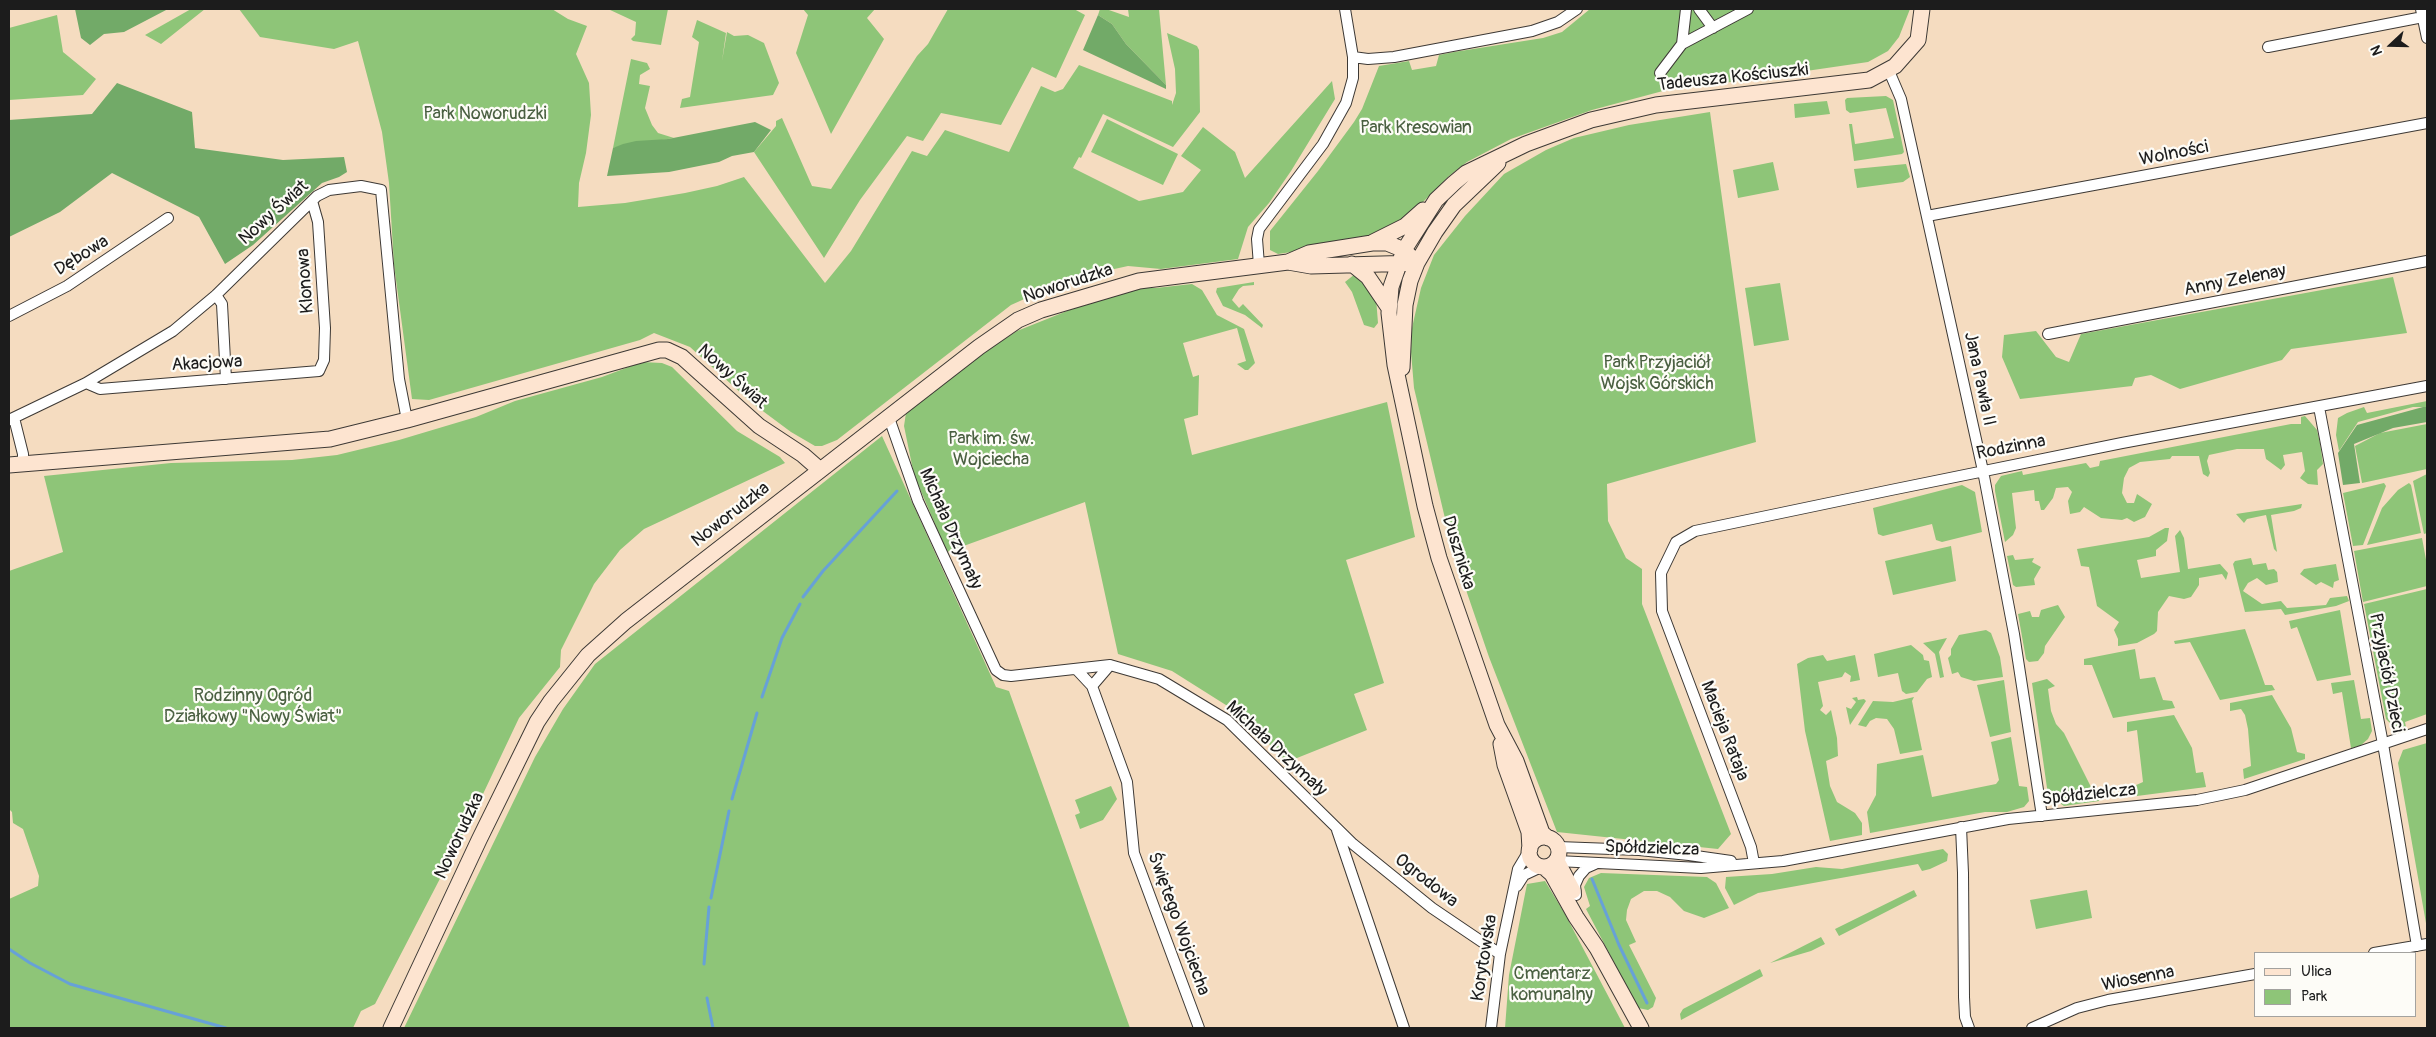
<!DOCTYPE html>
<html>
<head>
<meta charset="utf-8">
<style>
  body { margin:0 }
  #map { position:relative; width:2436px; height:1037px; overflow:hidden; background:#f5dcc0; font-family:Pangolin,sans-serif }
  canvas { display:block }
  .frame { position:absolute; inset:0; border:10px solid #1c1c1c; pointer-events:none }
  .legend { position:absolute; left:2254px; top:952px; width:162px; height:65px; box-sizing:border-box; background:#fdfcf7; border:1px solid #a3a29f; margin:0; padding:6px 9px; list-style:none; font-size:15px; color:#1c1c1c }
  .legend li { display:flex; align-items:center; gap:10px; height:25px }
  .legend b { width:25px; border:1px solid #a3a29f }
  .north { position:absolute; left:2366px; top:20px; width:50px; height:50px; -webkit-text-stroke:4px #fdfcf7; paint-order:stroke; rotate:249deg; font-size:14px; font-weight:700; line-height:20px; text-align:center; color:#1c1c1c }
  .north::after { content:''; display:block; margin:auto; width:18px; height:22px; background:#1c1c1c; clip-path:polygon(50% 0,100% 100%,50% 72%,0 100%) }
</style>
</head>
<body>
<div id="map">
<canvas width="2436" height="1037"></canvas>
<div class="frame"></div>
<ul class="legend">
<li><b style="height:6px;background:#fde4d0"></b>Ulica</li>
<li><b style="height:14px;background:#8ec578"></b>Park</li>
</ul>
<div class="north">N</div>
</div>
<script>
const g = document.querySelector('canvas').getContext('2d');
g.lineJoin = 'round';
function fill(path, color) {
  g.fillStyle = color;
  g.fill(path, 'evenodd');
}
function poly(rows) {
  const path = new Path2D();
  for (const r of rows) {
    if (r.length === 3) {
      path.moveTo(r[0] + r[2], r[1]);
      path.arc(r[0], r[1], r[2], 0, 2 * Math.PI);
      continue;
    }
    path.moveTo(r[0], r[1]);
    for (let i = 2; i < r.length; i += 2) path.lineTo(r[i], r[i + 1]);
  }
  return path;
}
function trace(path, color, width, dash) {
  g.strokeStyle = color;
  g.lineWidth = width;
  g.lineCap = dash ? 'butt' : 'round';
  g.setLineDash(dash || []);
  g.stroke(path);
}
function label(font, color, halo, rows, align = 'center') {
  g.font = font + ' Pangolin,sans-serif';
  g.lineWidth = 4.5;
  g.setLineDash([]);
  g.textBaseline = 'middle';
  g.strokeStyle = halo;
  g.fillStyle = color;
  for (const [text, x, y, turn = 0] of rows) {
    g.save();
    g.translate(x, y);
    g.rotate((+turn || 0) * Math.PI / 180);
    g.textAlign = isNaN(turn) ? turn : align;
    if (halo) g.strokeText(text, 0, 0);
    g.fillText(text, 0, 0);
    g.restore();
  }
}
fill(poly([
  [191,9,205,9,161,44,145,35],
  [239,9,552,9,568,19,587,26,576,54,589,83,591,115,586,153,579,183,578,207,625,203,685,193,717,186,744,177,825,283,851,251,912,151,927,156,945,130,1009,152,1041,86,1055,92,1063,89,1079,65,1172,101,1172,105,1176,93,1175,69,1167,33,1197,46,1199,50,1200,112,1173,147,1103,114,1081,158,1079,157,1073,168,1139,201,1183,192,1201,170,1181,156,1203,127,1235,152,1245,178,1332,81,1335,99,1291,171,1269,203,1248,227,1238,259,1161,269,1128,266,1069,279,1011,305,837,440,822,446,815,446,791,432,752,403,690,347,654,333,640,340,429,400,412,399,394,265,389,183,382,132,358,41,334,49,260,37],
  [608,9,668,9,661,45,633,41,631,39,635,35,636,22],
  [803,9,875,9,867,18,884,39,831,134,796,53,808,15],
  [948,9,1074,9,1085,15,1056,78,1032,67,1001,125,941,113,923,141,907,136,860,200,824,258,754,152,776,126,776,121,782,118,812,186,831,189,917,56,928,44],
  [1100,9,1106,9,1129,17,1128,9,1159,9,1166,85,1126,44,1112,24,1098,15],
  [1590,9,1910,9,1899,37,1888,51,1868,62,1710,85,1674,88,1592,110,1511,139,1467,162,1449,176,1419,206,1383,233,1325,247,1278,254,1270,250,1270,231,1318,171,1354,122,1362,109,1379,66,1409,61,1412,70,1436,66,1439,55,1454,52,1543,38,1562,32],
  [57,15,63,52,96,79,83,95,9,100,9,28],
  [697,20,726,33,722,61,727,32,734,36,748,35,764,43,779,83,773,95,680,108,682,99,690,97,699,42,692,37],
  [631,59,647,63,650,69,640,75,639,84,650,86,645,108,652,125,658,133,674,138,613,148],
  [1886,96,1893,100,1904,152,1902,154,1854,161,1849,124,1852,124,1855,144,1894,138,1886,108,1850,113,1846,110,1845,100,1847,98],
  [1827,101,1830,114,1795,118,1794,104],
  [1710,112,1756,442,1607,484,1608,521,1626,558,1642,569,1642,604,1731,834,1718,849,1557,832,1489,657,1453,552,1414,388,1411,352,1412,328,1421,288,1434,255,1465,216,1504,174,1546,150,1574,138,1629,125],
  [1107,119,1178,154,1163,185,1091,152],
  [1773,162,1779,190,1738,198,1733,170],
  [1906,164,1910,177,1903,182,1857,188,1854,169],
  [1355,274,1362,279,1376,298,1378,323,1374,328,1364,325,1352,292,1345,282],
  [2393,277,2407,333,2291,349,2282,360,2180,389,2151,375,2135,378,2132,386,2020,399,2002,357,2004,335,2036,331,2056,357,2069,362,2081,334],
  [1254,282,1254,285,1243,286,1239,289,1232,300,1239,308,1243,304,1263,325,1262,328,1245,315,1223,306,1216,292,1217,288],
  [1780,283,1789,340,1754,346,1745,288],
  [1192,284,1202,290,1217,315,1244,329,1255,363,1248,370,1245,370,1237,364,1246,361,1237,328,1183,343,1193,377,1199,375,1198,415,1184,419,1192,455,1387,402,1415,537,1346,560,1384,683,1354,694,1367,730,1287,762,1237,712,1172,671,1118,654,1085,502,947,552,914,475,904,426,906,413,969,362,1017,331,1092,301,1141,288,1156,288],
  [642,362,662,363,672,367,737,431,780,457,785,463,644,529,620,550,594,584,561,650,560,667,519,718,474,813,375,1004,361,1011,353,1028,9,1028,9,899,38,886,39,876,23,829,13,823,12,812,9,809,9,571,63,552,44,476,171,463,292,460,337,455,399,440,476,417,515,401,602,377],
  [2427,401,2427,407,2413,407,2358,422,2339,451,2336,435,2338,418,2347,413,2364,407,2367,413],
  [2305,416,2317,430,2320,443,2323,464,2317,470,2318,485,2308,484,2300,478,2305,471,2302,452,2283,455,2285,465,2281,470,2266,459,2264,449,2237,449,2209,455,2207,461,2210,473,2208,477,2203,474,2199,456,2172,456,2170,459,2140,462,2129,468,2124,478,2122,493,2127,503,2134,503,2137,494,2152,504,2145,517,2134,522,2127,518,2122,520,2101,518,2084,507,2080,512,2070,514,2068,501,2072,492,2068,487,2056,488,2053,498,2044,510,2041,510,2039,501,2035,501,2034,490,2012,493,2016,528,2013,535,2005,542,1995,491,1995,485,2001,476,2022,471,2023,475,2086,463,2090,468,2099,466,2100,461,2291,424,2301,424,2301,417],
  [2427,424,2427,469,2362,483,2355,446,2380,433],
  [882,436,996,687,1009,691,1130,1028,404,1028,535,757,563,709,595,664],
  [2427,474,2427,533,2424,534,2413,481],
  [2384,483,2386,486,2363,545,2353,546,2343,493],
  [2409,483,2411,485,2421,533,2367,545,2382,508,2398,490],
  [1962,485,1975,492,1982,532,1942,542,1936,540,1932,524,1883,536,1878,534,1873,508],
  [2302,504,2301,508,2294,511,2271,515,2277,552,2274,549,2266,515,2247,519,2244,523,2236,514],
  [2165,528,2169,528,2167,541,2156,550,2156,556,2137,560,2141,578,2180,572,2175,536,2180,530,2184,538,2188,569,2220,564,2228,573,2226,580,2222,574,2199,578,2199,585,2191,597,2184,599,2169,596,2158,612,2157,631,2154,634,2137,643,2118,646,2118,639,2114,630,2119,622,2097,606,2089,567,2081,566,2077,549,2149,537],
  [2422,538,2427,565,2427,586,2363,602,2354,551],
  [1951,546,1956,581,1893,595,1885,561],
  [2013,555,2015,560,2034,558,2032,562,2041,567,2034,579,2035,585,2016,587,2013,585,2007,556],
  [2251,558,2253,565,2266,563,2268,570,2274,569,2277,572,2278,582,2266,585,2257,578,2248,583,2243,591,2262,604,2281,601,2287,608,2326,605,2330,598,2347,596,2349,601,2336,606,2285,615,2281,609,2245,612,2233,564,2235,561],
  [2336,564,2339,580,2334,582,2333,588,2321,582,2316,585,2300,574,2304,569],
  [2427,589,2427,714,2405,722,2406,727,2395,728,2386,719,2364,604],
  [2058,605,2065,617,2045,646,2044,653,2038,661,2029,662,2026,659,2018,614,2030,611,2032,617,2039,617,2041,610],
  [2340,610,2351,675,2317,681,2297,627,2291,629,2289,621],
  [2245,629,2265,685,2272,685,2275,690,2220,700,2190,642,2175,644,2174,641],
  [1986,630,1991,633,2000,657,2003,677,1974,681,1961,677,1958,672,1952,674,1948,658,1951,655,1951,649,1959,635],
  [1947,638,1939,652,1944,677,1940,678,1935,654,1923,643],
  [1911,645,1923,655,1924,660,1929,661,1932,677,1927,679,1917,692,1906,694,1902,691,1898,673,1878,677,1874,654],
  [2135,649,2140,679,2155,677,2163,700,2172,701,2175,708,2113,718,2092,665,2084,665,2084,659],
  [1823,655,1827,661,1855,655,1860,680,1850,682,1851,676,1845,672,1842,677,1818,682,1823,706,1820,710,1826,715,1831,710,1837,738,1838,756,1826,761,1830,786,1837,802,1855,813,1862,823,1862,835,1830,841,1805,731,1797,664,1808,658],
  [2047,679,2055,686,2048,689,2051,711,2056,724,2064,733,2091,787,2100,791,2099,801,2064,806,2048,795,2032,683],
  [2004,680,2011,732,1990,737,1977,685],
  [2354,680,2361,719,2370,718,2372,731,2368,739,2360,746,2351,748,2342,692,2333,694,2331,683],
  [2272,695,2291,728,2297,752,2305,754,2305,759,2244,779,2243,769,2251,766,2248,729,2245,715,2241,709,2230,711,2230,703],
  [1857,697,1858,700,1864,699,1866,701,1850,725,1846,707,1851,709,1856,702,1852,698],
  [1914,697,1912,701,1922,750,1900,754,1894,729,1887,719,1876,718,1870,721,1866,727,1858,725,1873,701,1893,702],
  [2174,715,2192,748,2196,773,2203,772,2206,787,2137,796,2134,786,2143,782,2137,730,2127,732,2127,722],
  [2011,737,2019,786,2027,787,2029,801,2024,807,2007,812,1985,812,1870,833,1867,812,1876,795,1877,764,1923,755,1932,797,1996,784,1999,780,1991,742],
  [2427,743,2427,929,2398,763,2403,750],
  [1111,786,1117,799,1103,820,1080,829,1075,815,1080,813,1075,800],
  [1943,849,1948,854,1947,861,1930,869,1922,871,1918,864,1758,893,1734,905,1725,888,1726,877,1772,874,1816,867,1842,869],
  [1601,873,1707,877,1716,883,1729,908,1704,918,1684,911,1670,897,1657,891,1644,891,1631,899,1627,910,1626,920,1636,942,1629,945,1656,998,1653,1007,1648,1010,1638,1008,1586,909,1590,906,1584,887,1589,878],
  [1545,881,1565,914,1625,1028,1505,1028,1509,975,1527,884],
  [1914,890,1917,896,1839,936,1835,929],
  [2087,890,2092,918,2036,929,2030,900],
  [1821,937,1825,944,1811,951,1770,963],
  [1760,969,1763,976,1681,1020,1680,1014,1683,1009]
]), '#8ec578');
fill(poly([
  [75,9,168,9,124,32,104,34,90,45,81,38],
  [1098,15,1112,24,1126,44,1166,85,1166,89,1083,50],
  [117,83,192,112,195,148,283,160,344,157,347,172,339,177,322,183,253,245,225,264,199,217,112,173,60,212,9,237,9,120,92,114],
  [755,122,771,130,754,152,732,156,719,162,669,172,607,176,613,148,623,144,636,141,668,139],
  [2423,407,2427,407,2427,422,2393,428,2354,444,2360,483,2343,485,2338,453,2357,425]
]), '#72aa68');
trace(poly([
  [803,597,823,571,897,491],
  [762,697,782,638,800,604],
  [732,799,757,713],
  [1592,879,1619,945,1647,1003],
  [711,898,729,811],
  [9,949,30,963,70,984,226,1028],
  [704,964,709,907],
  [707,998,713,1028]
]), '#67a1d7', 3);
const street = poly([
  [1699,9,1713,28],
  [2421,9,2427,38],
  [1682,44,1686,9],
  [2268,47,2423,17],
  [1353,57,1368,59,1394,57,1532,31,1558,22,1577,9],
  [1889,71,1901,99,1983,471,2014,634,2042,816],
  [1660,73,1682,44,1748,9],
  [1927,216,2427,123],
  [1259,265,1257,239,1259,229,1323,144,1346,103,1353,78,1353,57,1345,9],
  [216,295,222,304,226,379],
  [9,316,67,286,168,218],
  [2048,334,2427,261],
  [86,383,100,389,319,371,324,360,325,328,318,222,312,201],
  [2319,407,2383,744,2417,946],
  [888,415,918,501,996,670,1003,675,1011,676,1110,665,1159,679,1227,720,1353,844,1432,908,1500,954],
  [14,418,23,454,23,464],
  [9,420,86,383,173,331,216,295,317,196,329,190,361,186,381,190,399,379,407,420],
  [1077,670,1092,686,1127,782,1134,853,1199,1028],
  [1092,686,1110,665],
  [1961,827,1963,873,1964,997,1965,1017,1969,1028],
  [1337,830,1404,1028],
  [1558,847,1639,850,1689,855,1731,861],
  [1557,861,1701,868,1783,861,2008,819,2197,800,2245,790,2427,729],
  [1754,863,1751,847,1662,611,1661,573,1676,542,1695,531,1891,490,2122,443,2427,386],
  [1517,886,1524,875,1541,867],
  [1576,895,1575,885,1579,876,1586,868,1595,864],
  [2374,953,2427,944],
  [1491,1028,1500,954,1518,869,1530,849],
  [2032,1028,2077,1008,2108,1000,2255,974]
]);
const secondary = poly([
  [1373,242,1405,226,1423,210],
  [1288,262,1309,253,1372,243,1387,243,1404,250,1411,257],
  [1352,264,1368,277,1389,308],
  [1402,368,1405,305,1410,281,1417,263,1435,232,1454,205,1498,163],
  [9,465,330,439,407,420,659,350,667,350,682,357,759,426,803,455,819,469],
  [1501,744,1505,765,1529,832,1530,849],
  [1544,852,15],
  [1548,838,1542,833,1516,761,1497,725,1439,558,1425,506,1395,365,1389,313,1391,287,1404,250,1436,200,1454,183,1466,173,1526,144,1591,120,1656,105,1869,80,1895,66,1918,40,1922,9],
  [1557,861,1573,891],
  [1545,868,1552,874,1576,917,1597,948,1641,1028],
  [391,1028,479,840,537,722,551,701,588,655,626,621,979,347,1018,320,1041,310,1139,281,1288,262,1311,266,1417,263]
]);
trace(street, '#3d3935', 12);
trace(secondary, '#3d3935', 17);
trace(street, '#fff', 10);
trace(secondary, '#fde4d0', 15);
label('18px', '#1c1c1c', '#fdfcf7', [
  ["Tadeusza Kościuszki",1733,78,-6],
  ["Wolności",2174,154,-11],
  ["Nowy Świat",274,213,-42],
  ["Dębowa",82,256,-32],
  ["Klonowa",306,281,-94],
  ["Anny Zelenay",2235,281,-11],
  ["Noworudzka",1068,284,-18],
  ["Akacjowa",207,364,-3],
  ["Nowy Świat",732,377,42],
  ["Jana Pawła II",1979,379,78],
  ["Rodzinna",2011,448,-11],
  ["Noworudzka",731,515,-38],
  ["Michała Drzymały",950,529,66],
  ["Dusznicka",1458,553,73],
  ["Przyjaciół Dzieci",2386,673,79],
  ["Macieja Rataja",1724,731,69],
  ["Michała Drzymały",1276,749,43],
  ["Spółdzielcza",2089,795,-6],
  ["Noworudzka",460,836,-65],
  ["Spółdzielcza",1652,849,2],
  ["Ogrodowa",1426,881,38],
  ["Świętego Wojciecha",1178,924,70],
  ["Korytowska",1485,958,-81],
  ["Wiosenna",2138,979,-11]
]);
label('18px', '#4a6041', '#fdfcf7', [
  ["Park Noworudzki",485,114],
  ["Park Kresowian",1416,128],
  ["Park Przyjaciół",1657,363],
  ["Wojsk Górskich",1657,384],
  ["Park im. św.",991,439],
  ["Wojciecha",991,460],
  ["Rodzinny Ogród",253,696],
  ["Działkowy \"Nowy Świat\"",253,717],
  ["Cmentarz",1552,974],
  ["komunalny",1552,995]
]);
</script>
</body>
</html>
